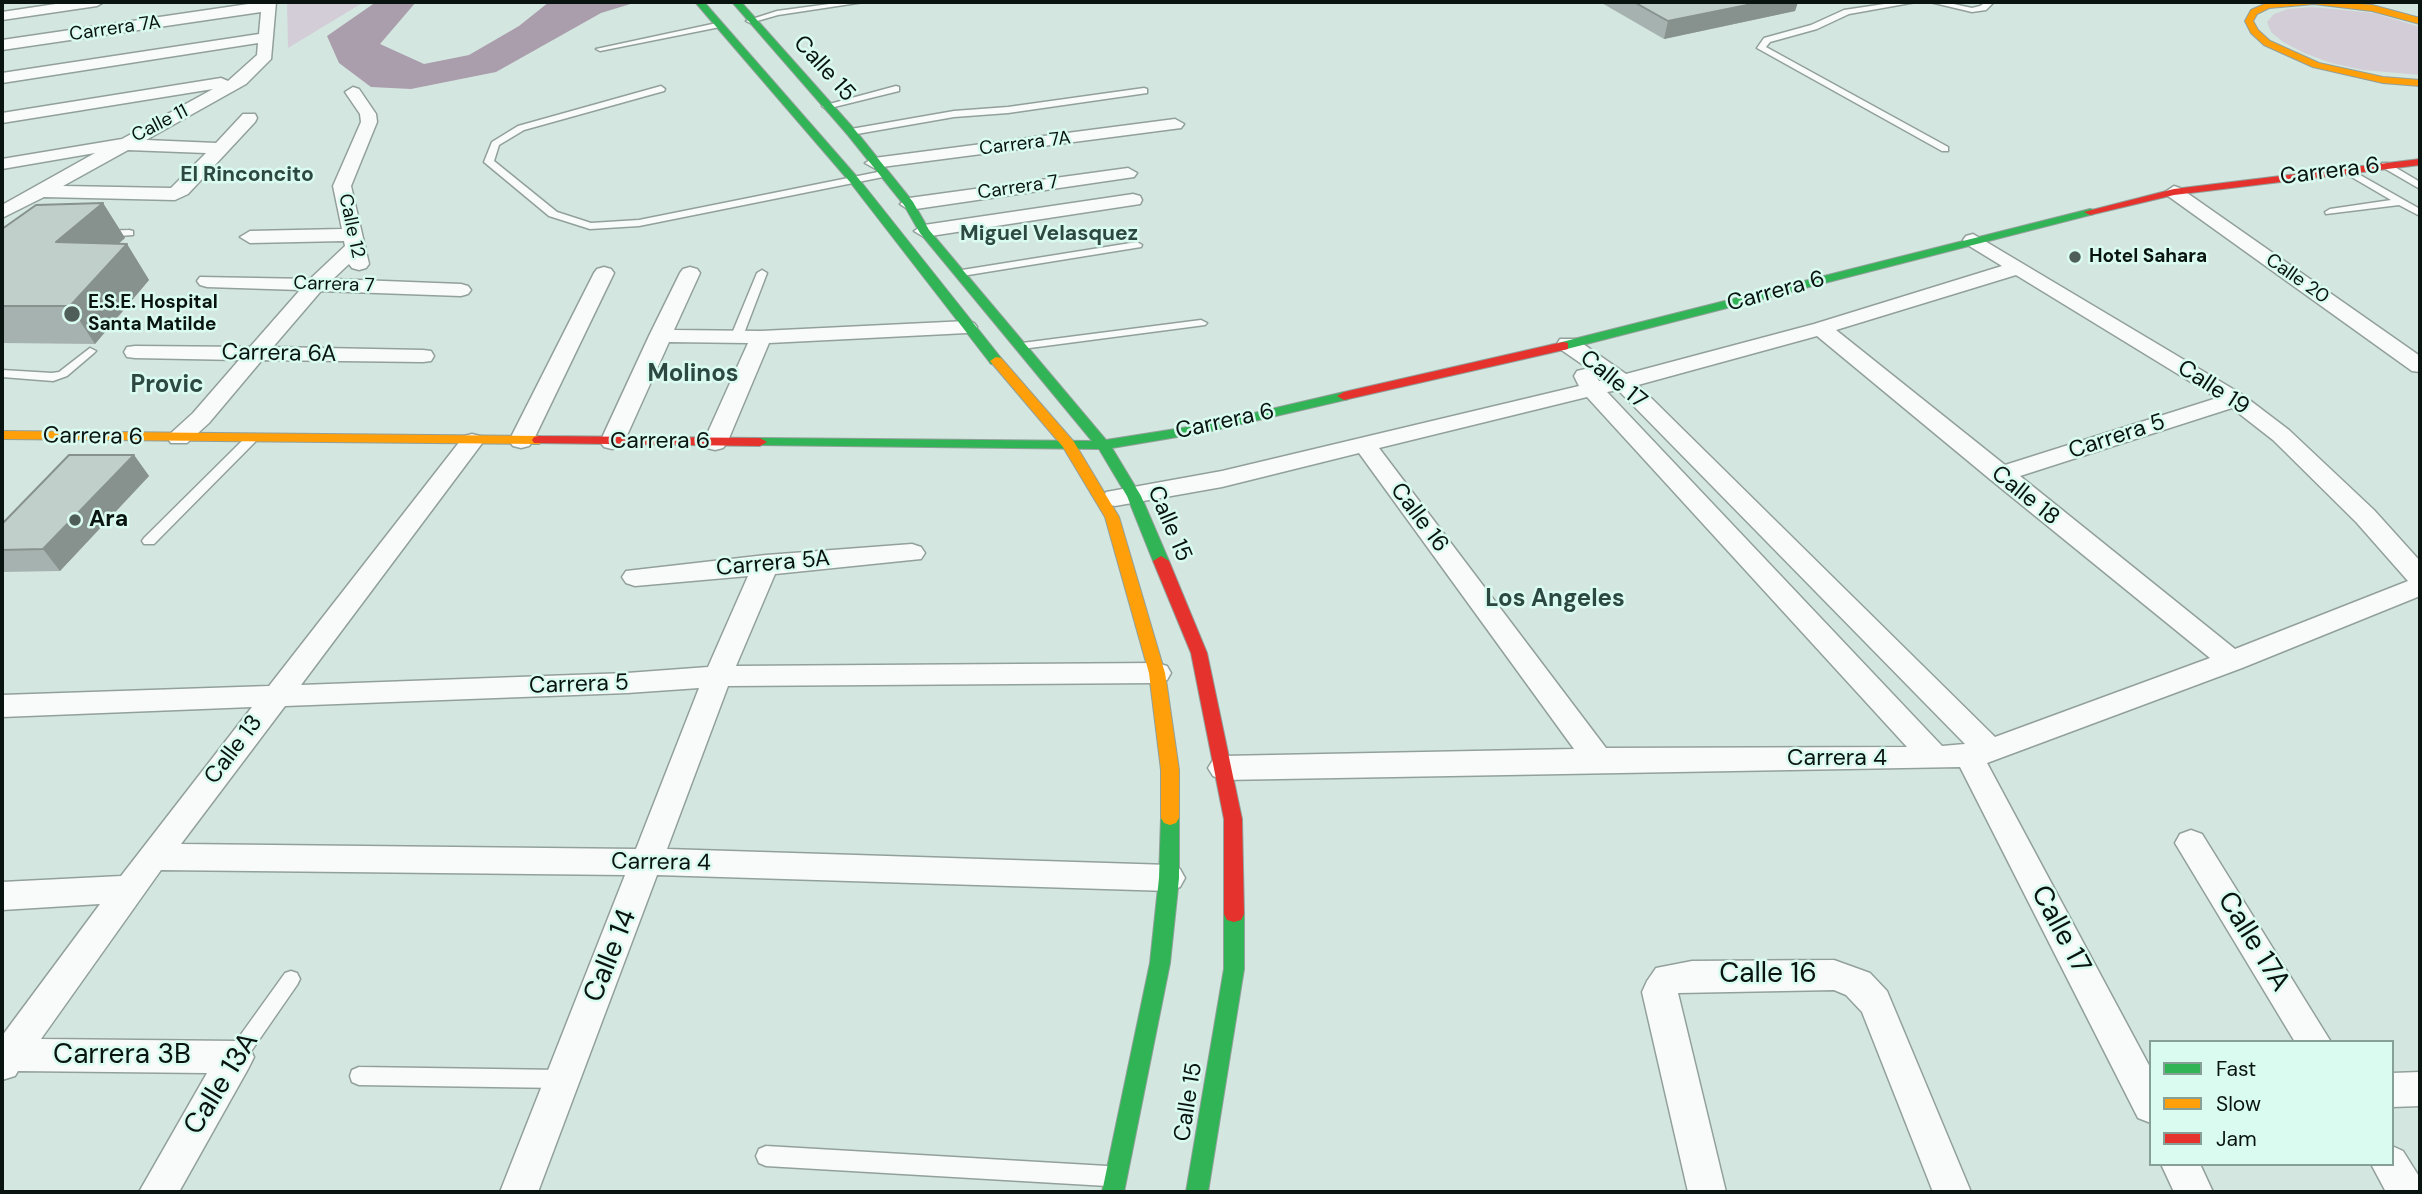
<!DOCTYPE html>
<html>
<head>
<meta charset="utf-8">
<style>
  body { margin:0 }
  #map { position:relative; width:2422px; height:1194px; overflow:hidden; background:#d4e6e0; font-family:"DM Sans",sans-serif }
  canvas { display:block }
  .frame { position:absolute; inset:0; border:4px solid #091411; pointer-events:none }
  .legend { position:absolute; left:2149px; top:1040px; width:245px; height:126px; box-sizing:border-box; background:#dafbf0; border:2px solid #869f97; margin:0; padding:9px 12px; list-style:none; font-size:21px; color:#091411 }
  .legend li { display:flex; align-items:center; gap:14px; height:35px }
  .legend b { width:35px; border:2px solid #869f97 }
</style>
</head>
<body>
<div id="map">
<canvas width="2422" height="1194"></canvas>
<div class="frame"></div>
<ul class="legend">
<li><b style="height:9px;background:#30b455"></b>Fast</li>
<li><b style="height:9px;background:#ff9f0a"></b>Slow</li>
<li><b style="height:9px;background:#e5322d"></b>Jam</li>
</ul>
</div>
<script>
const g = document.querySelector('canvas').getContext('2d');
g.lineJoin = 'round';
function fill(path, color) {
  g.fillStyle = color;
  g.fill(path, 'evenodd');
}
function poly(rows) {
  const path = new Path2D();
  for (const r of rows) {
    path.moveTo(r[0], r[1]);
    for (let i = 2; i < r.length; i += 2) path.lineTo(r[i], r[i + 1]);
  }
  return path;
}
function trace(path, color, width, dash) {
  g.strokeStyle = color;
  g.lineWidth = width;
  g.lineCap = dash ? 'butt' : 'round';
  g.setLineDash(dash || []);
  g.stroke(path);
}
function label(font, color, halo, rows, align = 'center') {
  g.font = font + ' "DM Sans",sans-serif';
  g.lineWidth = 5;
  g.setLineDash([]);
  g.textBaseline = 'middle';
  g.strokeStyle = halo;
  g.fillStyle = color;
  for (const [text, x, y, turn = 0] of rows) {
    g.save();
    g.translate(x, y);
    g.rotate((+turn || 0) * Math.PI / 180);
    g.textAlign = isNaN(turn) ? turn : align;
    if (halo) g.strokeText(text, 0, 0);
    g.fillText(text, 0, 0);
    g.restore();
  }
}
fill(poly([
  [287,2,364,2,288,48],
  [2312,7,2374,13,2420,27,2420,75,2363,70,2331,63,2304,53,2283,42,2271,32,2267,22,2274,14,2288,9]
]), '#d3cdd7');
fill(poly([
  [376,2,416,2,380,44,424,64,469,55,519,26,549,2,637,2,601,13,496,72,411,89,371,87,339,63,327,36]
]), '#aa9dac');
const lane = poly([
  [844,2,864,2,778,15,750,23,746,21,777,11,844,2],
  [1898,2,1916,2,1849,14,1817,29,1770,42,1766,47,1948,147,1948,151,1942,151,1757,48,1764,38,1811,25,1844,10,1898,2],
  [1930,2,1944,2,1972,8,1980,6,1986,2,1994,2,1986,10,1972,12,1930,2],
  [717,23,720,23,720,27,600,51,596,49,717,23],
  [661,86,665,89,664,91,524,130,499,145,494,161,557,212,591,223,639,220,883,171,888,174,883,177,639,226,590,229,549,216,484,162,492,142,518,126,661,86],
  [896,86,899,87,899,91,826,109,822,106,896,86],
  [1144,88,1147,89,1147,93,1008,113,954,117,851,135,846,132,851,129,954,111,1008,107,1144,88],
  [2382,163,2388,163,2420,182,2420,189,2382,167,2382,163],
  [2346,167,2420,209,2420,216,2399,205,2326,214,2325,212,2330,209,2391,200,2343,172,2343,168,2346,167],
  [129,230,133,231,133,235,103,237,98,234,103,231,129,230],
  [1137,242,1142,245,1141,247,962,276,957,273,962,270,1137,242],
  [762,270,767,273,743,336,741,338,733,338,731,336,757,273,762,270],
  [1201,320,1207,323,1205,325,1022,349,1016,346,1022,343,1201,320],
  [90,348,96,351,94,353,67,376,53,381,2,377,2,370,52,373,59,372,90,348],
  [251,435,255,436,257,439,255,442,154,544,144,544,142,541,144,538,247,436,251,435],
  [291,971,297,973,300,979,297,985,243,1063,236,1066,229,1063,227,1057,229,1051,285,973,291,971],
  [359,1067,561,1070,568,1073,571,1079,568,1085,561,1088,359,1085,352,1082,350,1076,352,1070,359,1067],
  [766,1146,1107,1166,1114,1169,1117,1176,1114,1183,1107,1186,766,1166,759,1163,756,1156,759,1149,766,1146]
]);
const street = poly([
  [69,2,104,2,97,6,2,20,2,12,69,2],
  [262,2,276,2,271,59,246,84,146,140,216,143,243,114,255,114,257,118,255,122,188,194,175,200,44,197,2,218,2,205,95,153,2,169,2,159,122,139,213,89,2,123,2,113,221,78,228,81,257,55,258,43,2,83,2,73,259,34,261,12,2,50,2,40,262,2],
  [128,150,206,153,171,188,63,186,128,150],
  [353,87,359,89,376,114,377,122,351,186,369,264,366,268,359,270,352,268,349,264,333,279,461,284,468,286,471,290,468,294,461,296,321,291,273,347,423,350,431,351,434,356,431,361,423,362,262,360,209,423,187,443,171,443,167,438,171,433,193,413,239,360,135,358,127,357,124,352,127,347,135,346,250,347,300,290,207,287,200,285,197,281,200,277,310,279,345,246,344,241,250,243,240,237,250,231,342,229,333,186,361,122,360,114,345,92,353,87],
  [1175,119,1184,124,1181,128,874,168,865,163,874,158,1175,119],
  [1128,168,1137,173,1134,177,909,210,900,204,909,198,1128,168],
  [2174,186,2180,188,2420,356,2420,372,2412,371,2168,196,2165,192,2174,186],
  [1133,194,1140,196,1142,200,1140,204,924,237,914,231,924,225,1133,194],
  [1973,234,2243,395,2289,430,2374,510,2420,561,2420,596,2242,668,1987,763,2151,1069,2151,1123,2138,1118,1960,767,1223,780,1213,776,1208,768,1213,760,1223,756,1574,749,1359,453,1222,487,1115,506,1106,504,1103,498,1106,492,1222,471,1579,386,1574,376,1577,371,1585,369,1593,371,1599,381,1605,380,1560,349,1557,344,1560,339,1576,339,1626,374,1814,324,2002,266,1966,244,1963,240,1966,236,1973,234],
  [2016,275,2217,398,2005,465,1836,330,2016,275],
  [1817,336,1991,480,2210,658,1995,737,1638,385,1817,336],
  [1618,390,1965,744,1942,746,1607,392,1618,390],
  [1587,397,1907,747,1606,748,1379,448,1587,397],
  [2232,408,2273,440,2356,522,2408,581,2235,649,2020,476,2232,408],
  [604,267,611,269,614,273,533,441,529,446,521,448,513,446,509,441,594,273,597,269,604,267],
  [690,267,697,269,700,273,674,330,761,331,967,321,974,323,977,327,974,331,967,333,769,343,727,443,723,448,715,450,707,448,703,443,748,343,669,342,624,442,620,447,612,449,604,447,600,442,649,336,680,273,683,269,690,267],
  [472,434,480,436,484,441,480,446,301,685,627,673,708,667,748,576,635,586,626,583,622,577,626,571,766,555,912,544,921,547,925,553,921,559,775,574,736,666,1157,663,1167,666,1171,673,1167,680,1157,683,728,686,667,849,1169,865,1180,869,1185,878,1180,887,1169,891,657,875,538,1192,500,1192,625,875,161,870,41,1039,236,1041,248,1045,254,1057,248,1069,179,1192,139,1192,207,1073,18,1071,15,1076,2,1080,2,1036,100,904,2,910,2,882,121,876,252,707,2,717,2,695,269,686,464,436,472,434],
  [699,688,636,849,181,844,285,706,627,693,699,688],
  [2191,830,2202,834,2331,1042,2295,1042,2175,843,2180,834,2191,830],
  [1834,960,1870,973,1887,991,1971,1192,1933,1192,1862,1012,1846,995,1834,990,1678,993,1726,1192,1688,1192,1642,992,1647,981,1656,968,1692,961,1834,960],
  [2420,1072,2420,1106,2392,1107,2392,1073,2420,1072],
  [2392,1146,2403,1151,2420,1178,2420,1192,2386,1192,2371,1164,2392,1164,2392,1146],
  [2161,1164,2200,1164,2213,1192,2174,1192,2161,1164]
]);
const fast = poly([
  [695,2,704,2,858,178,1001,358,1001,364,991,364,850,182,695,2],
  [732,2,741,2,855,130,913,202,929,230,1106,440,1207,424,1344,392,1351,396,1349,399,1207,432,1112,448,1141,496,1169,561,1161,566,1153,561,1127,496,1099,449,755,445,753,442,760,438,1092,441,920,233,904,205,847,134,732,2],
  [2090,209,2094,210,2094,214,1563,350,1557,346,1558,343,2090,209],
  [1170,811,1176,813,1179,818,1179,878,1170,963,1124,1192,1102,1192,1150,963,1159,878,1161,818,1164,813,1170,811],
  [1234,906,1241,908,1244,914,1244,969,1208,1192,1186,1192,1224,969,1224,914,1227,908,1234,906]
]);
const slow = poly([
  [2285,2,2339,2,2372,5,2420,18,2420,24,2372,11,2314,4,2269,8,2257,14,2253,21,2258,30,2270,41,2319,63,2383,77,2420,80,2420,86,2383,83,2313,67,2264,45,2251,33,2245,21,2251,10,2267,3,2285,2],
  [996,357,1001,358,1074,442,1119,517,1165,673,1179,770,1179,818,1176,823,1170,825,1164,823,1161,818,1161,770,1149,673,1105,517,1063,447,990,361,996,357],
  [2,431,539,436,546,440,539,444,2,439,2,431]
]);
const jam = poly([
  [2420,159,2420,165,2174,195,2090,215,2084,212,2174,189,2420,159],
  [1563,342,1568,343,1568,349,1344,400,1337,396,1344,392,1563,342],
  [539,436,760,438,767,442,760,446,534,443,532,440,534,437,539,436],
  [1161,556,1169,561,1207,653,1242,819,1244,914,1241,920,1234,922,1227,920,1224,914,1224,819,1191,653,1153,561,1161,556]
]);
trace(lane, '#92a09b', 3);
trace(street, '#92a09b', 3);
trace(fast, '#92a09b', 2);
trace(slow, '#92a09b', 2);
trace(jam, '#92a09b', 2);
fill(lane, '#f9fbfa');
fill(street, '#f9fbfa');
fill(fast, '#30b455');
fill(slow, '#ff9f0a');
fill(jam, '#e5322d');
fill(poly([
  [1600,2,1798,2,1795,11,1664,39],
  [103,203,125,238,119,243,127,244,149,280,95,344,2,343,2,229],
  [134,455,149,476,60,571,2,572,2,524]
]), '#a6b2af');
fill(poly([
  [1762,2,1798,2,1795,11,1664,39,1668,21],
  [103,203,125,238,80,278,56,242],
  [127,244,149,280,95,344,70,306],
  [134,455,149,476,60,571,43,549]
]), '#87918e');
const building = poly([
  [1634,2,1762,2,1668,21,1634,2],
  [103,203,56,242,127,244,70,306,2,306,2,229,36,205,103,203],
  [69,455,134,455,43,549,2,550,2,524,69,455]
]);
fill(building, '#c1cfcb');
trace(building, '#87918e', 2);
for (const [x, y, r, color] of [
  [2075,257,7,"#505e59"],
  [72,314,9,"#505e59"],
  [75,520,7,"#505e59"]
]) {
  const dot = new Path2D();
  dot.arc(x, y, r, 0, 2 * Math.PI);
  g.fillStyle = color;
  g.fill(dot);
  trace(dot, '#dafbf0', 2.5);
}
label('19px', '#091411', '#dafbf0', [
  ["Carrera 7A",115,29,-8],
  ["Calle 11",160,124,-27],
  ["Carrera 7A",1025,144,-7],
  ["Carrera 7",1018,188,-8],
  ["Calle 12",351,226,78],
  ["Calle 20",2297,279,35],
  ["Carrera 7",334,285,2]
]);
label('bold 19px', '#091411', '#dafbf0', [
  ["Hotel Sahara",2089,257],
  ["E.S.E. Hospital",88,303],
  ["Santa Matilde",88,325]
], 'left');
label('bold 21px', '#2d4840', '#dafbf0', [
  ["El Rinconcito",247,175],
  ["Miguel Velasquez",1049,234]
]);
label('23px', '#091411', '#dafbf0', [
  ["Calle 15",824,69,48],
  ["Carrera 6",2330,172,-7],
  ["Carrera 6",1776,292,-15],
  ["Carrera 6A",279,354,1],
  ["Calle 17",1613,380,39],
  ["Calle 19",2213,388,33],
  ["Carrera 6",1225,422,-12],
  ["Carrera 6",93,437,1],
  ["Carrera 5",2117,437,-18],
  ["Carrera 6",660,442],
  ["Calle 18",2025,496,39],
  ["Calle 16",1419,518,53],
  ["Calle 15",1169,524,67],
  ["Carrera 5A",773,564,-5],
  ["Carrera 5",579,685,-2],
  ["Calle 13",234,750,-53],
  ["Carrera 4",1837,759],
  ["Carrera 4",661,863,1],
  ["Calle 15",1189,1102,-81]
]);
label('bold 23px', '#091411', '#dafbf0', [
  ["Ara",89,520]
], 'left');
label('bold 24px', '#2d4840', '#dafbf0', [
  ["Molinos",693,375],
  ["Provic",167,386],
  ["Los Angeles",1555,600]
]);
label('28px', '#091411', '#dafbf0', [
  ["Calle 17",2060,930,62],
  ["Calle 17A",2253,942,58],
  ["Calle 14",611,956,-68],
  ["Calle 16",1768,975],
  ["Carrera 3B",122,1056],
  ["Calle 13A",222,1084,-58]
]);
</script>
</body>
</html>
